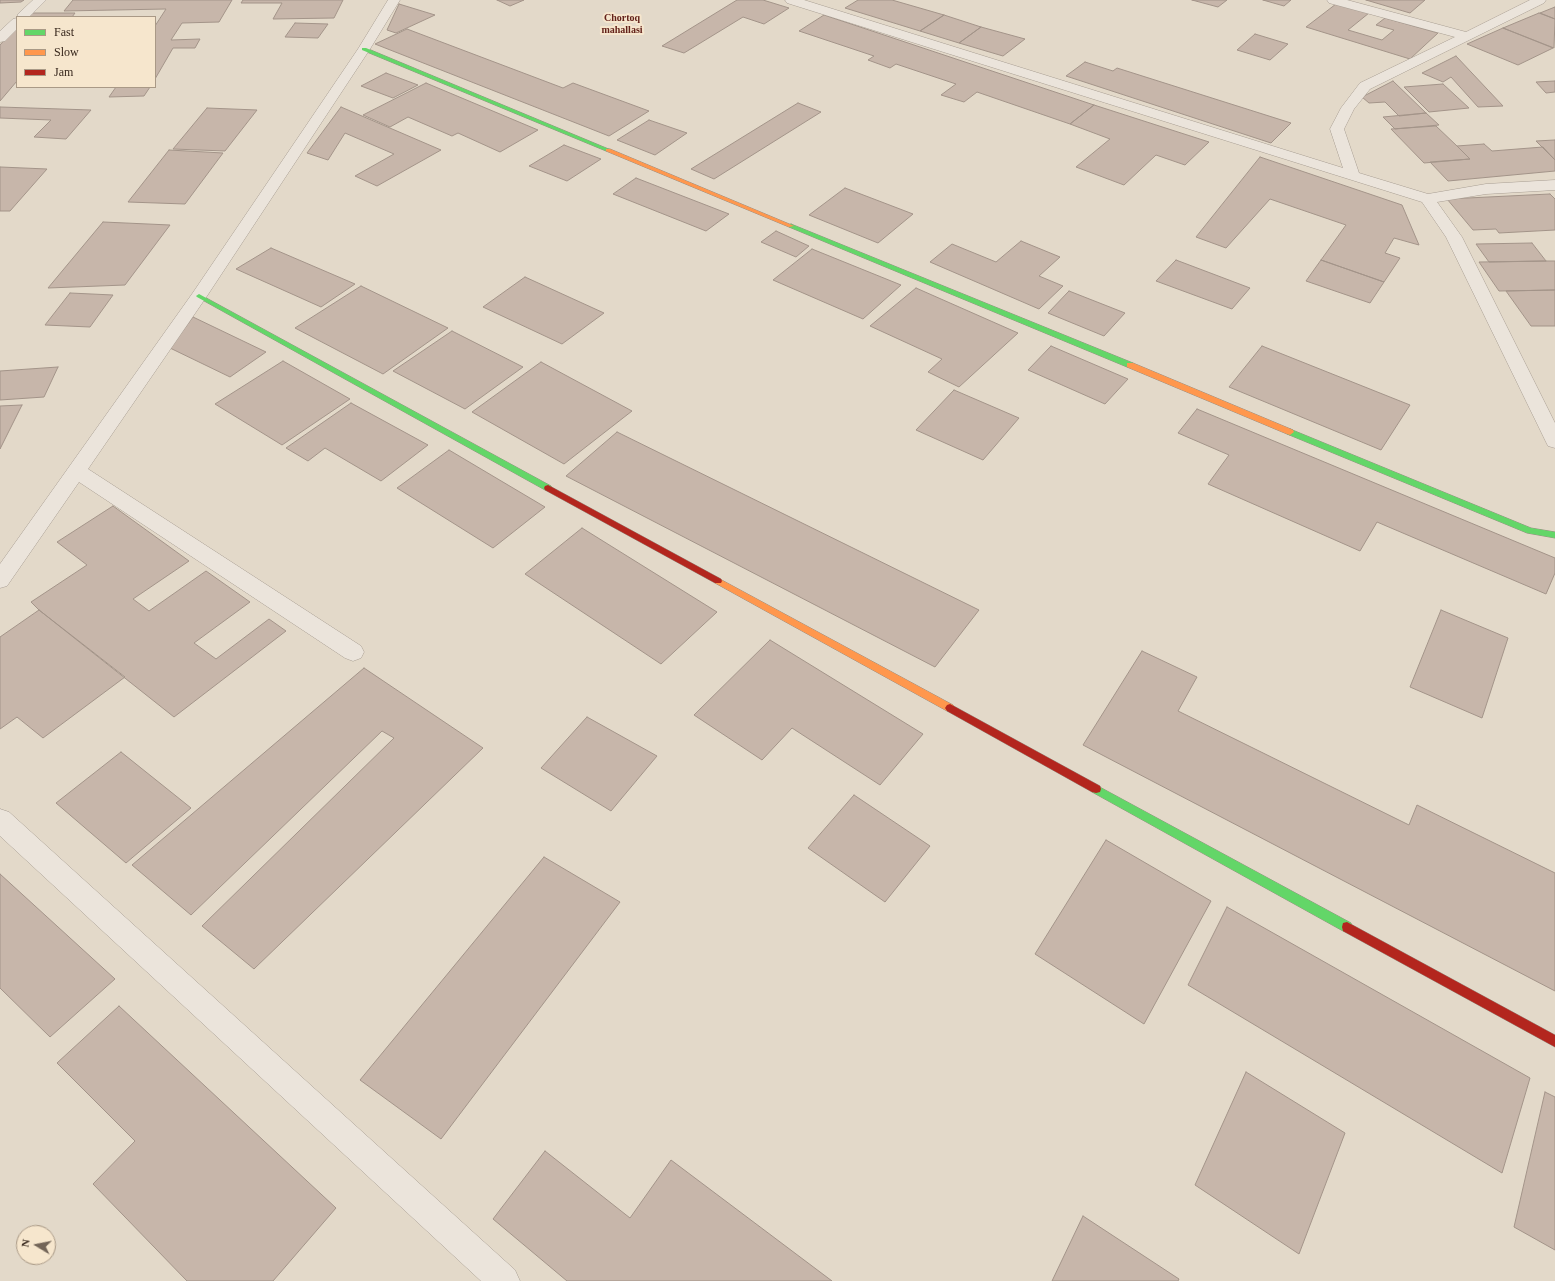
<!DOCTYPE html>
<html>
<head>
<meta charset="utf-8">
<style>
  body { margin:0 }
  #map { position:relative; width:1555px; height:1281px; overflow:hidden; background:#e3d9c9; font-family:"Times New Roman",serif }
  canvas { display:block }
  .legend { position:absolute; left:16px; top:16px; width:140px; height:72px; box-sizing:border-box; background:#f6e6cd; border:1px solid #a99986; margin:0; padding:5px 7px; list-style:none; font-size:12px; color:#36261b }
  .legend li { display:flex; align-items:center; gap:8px; height:20px }
  .legend b { width:20px; border:1px solid #a99986 }
  .north { position:absolute; left:16px; top:1225px; width:40px; height:40px; box-sizing:border-box; background:#f6e6cd; border:1px solid #a99986; border-radius:50%; rotate:280deg; font-size:11px; font-weight:700; line-height:16px; text-align:center; color:#36261b }
  .north::after { content:''; display:block; margin:auto; width:14px; height:18px; background:#736558; clip-path:polygon(50% 0,100% 100%,50% 72%,0 100%) }
</style>
</head>
<body>
<div id="map">
<canvas width="1555" height="1281"></canvas>
<ul class="legend">
<li><b style="height:5px;background:#63d668"></b>Fast</li>
<li><b style="height:5px;background:#ff974d"></b>Slow</li>
<li><b style="height:5px;background:#b3261e"></b>Jam</li>
</ul>
<div class="north">N</div>
</div>
<script>
const g = document.querySelector('canvas').getContext('2d');
g.lineJoin = 'round';
function fill(path, color) {
  g.fillStyle = color;
  g.fill(path, 'evenodd');
}
function poly(rows) {
  const path = new Path2D();
  for (const r of rows) {
    path.moveTo(r[0], r[1]);
    for (let i = 2; i < r.length; i += 2) path.lineTo(r[i], r[i + 1]);
  }
  return path;
}
function trace(path, color, width, dash) {
  g.strokeStyle = color;
  g.lineWidth = width;
  g.lineCap = dash ? 'butt' : 'round';
  g.setLineDash(dash || []);
  g.stroke(path);
}
function label(font, color, halo, rows, align = 'center') {
  g.font = font + ' "Times New Roman",serif';
  g.lineWidth = 4;
  g.setLineDash([]);
  g.textBaseline = 'middle';
  g.strokeStyle = halo;
  g.fillStyle = color;
  for (const [text, x, y, turn = 0] of rows) {
    g.save();
    g.translate(x, y);
    g.rotate((+turn || 0) * Math.PI / 180);
    g.textAlign = isNaN(turn) ? turn : align;
    if (halo) g.strokeText(text, 0, 0);
    g.fillText(text, 0, 0);
    g.restore();
  }
}
const building = poly([
  [0,0,24,0,21,2,0,3,0,0],
  [73,0,232,0,219,22,182,23,171,40,200,39,195,48,173,48,155,79,155,26,166,9,64,11,73,0],
  [243,0,343,0,334,18,273,19,282,3,241,3,243,0],
  [497,0,524,0,510,6,497,0],
  [737,0,763,0,789,8,764,24,743,17,684,53,662,46,737,0],
  [858,0,892,0,944,15,920,31,845,8,858,0],
  [1192,0,1227,0,1218,7,1192,0],
  [1263,0,1291,0,1284,6,1263,0],
  [1366,0,1425,0,1410,13,1366,0],
  [399,4,435,15,396,33,387,30,399,4],
  [1336,4,1369,13,1348,30,1382,40,1394,30,1376,25,1385,18,1438,33,1410,59,1306,27,1336,4],
  [1555,7,1555,19,1540,13,1555,7],
  [29,13,75,13,72,17,25,17,29,13],
  [1539,13,1555,19,1554,48,1503,28,1539,13],
  [824,15,1094,105,1070,124,977,92,964,102,941,95,956,84,896,64,890,68,868,60,874,56,799,31,824,15],
  [944,15,981,27,959,43,920,31,944,15],
  [295,23,328,24,318,38,285,37,295,23],
  [17,26,17,81,0,101,0,45,17,26],
  [981,27,1025,39,1003,56,959,43,981,27],
  [1503,28,1553,48,1518,65,1467,44,1503,28],
  [407,29,563,88,573,83,649,111,609,136,375,44,407,29],
  [1255,34,1288,44,1270,60,1237,50,1255,34],
  [1456,56,1503,106,1478,107,1451,77,1443,82,1422,73,1456,56],
  [1085,62,1113,71,1117,68,1291,123,1271,143,1066,76,1085,62],
  [386,73,418,85,393,98,361,86,386,73],
  [1393,81,1426,113,1399,116,1385,102,1369,103,1362,97,1393,81],
  [1555,81,1555,92,1546,93,1536,82,1555,81],
  [426,83,538,130,500,152,458,133,452,136,408,117,390,127,363,115,426,83],
  [1443,84,1469,108,1429,112,1404,87,1443,84],
  [116,87,150,87,144,96,109,97,116,87],
  [798,103,821,112,714,179,691,169,798,103],
  [1094,105,1209,142,1185,165,1156,155,1124,185,1076,167,1110,139,1070,124,1094,105],
  [0,107,91,110,66,139,34,137,51,120,0,118,0,107],
  [341,107,441,150,377,186,355,176,394,154,345,133,328,160,307,153,341,107],
  [207,108,257,110,225,151,173,149,207,108],
  [1426,113,1439,125,1395,129,1383,117,1426,113],
  [649,120,687,133,655,155,617,140,649,120],
  [1436,126,1457,146,1470,159,1424,163,1391,129,1436,126],
  [1555,140,1555,160,1536,141,1555,140],
  [1484,144,1492,151,1543,147,1555,160,1555,171,1448,181,1430,162,1470,159,1457,146,1484,144],
  [564,145,601,159,567,181,529,166,564,145],
  [169,150,223,153,185,204,128,202,169,150],
  [1260,157,1402,205,1419,245,1394,238,1385,253,1400,258,1384,282,1321,260,1346,225,1270,199,1226,248,1196,237,1260,157],
  [0,167,47,169,10,211,0,211,0,167],
  [636,178,729,214,706,231,613,194,636,178],
  [845,188,913,214,878,243,809,215,845,188],
  [1550,194,1555,199,1555,230,1499,233,1496,229,1473,230,1447,199,1550,194],
  [103,222,170,225,125,285,48,288,103,222],
  [776,231,809,246,796,257,761,242,776,231],
  [1021,241,1060,257,1039,276,1063,286,1039,309,930,262,952,244,996,262,1021,241],
  [1532,243,1546,261,1489,262,1476,244,1532,243],
  [271,248,355,284,321,307,236,269,271,248],
  [812,249,901,285,863,319,773,280,812,249],
  [1176,260,1250,288,1232,309,1156,281,1176,260],
  [1321,260,1384,282,1370,303,1306,281,1321,260],
  [1546,261,1555,261,1555,290,1499,291,1479,262,1546,261],
  [525,277,604,313,562,344,483,307,525,277],
  [361,286,448,328,383,374,295,328,361,286],
  [916,288,1018,333,959,387,928,372,942,359,870,326,916,288],
  [1555,290,1555,326,1531,326,1506,291,1555,290],
  [1069,291,1125,313,1104,336,1048,313,1069,291],
  [70,293,113,295,90,327,45,325,70,293],
  [193,317,266,352,230,377,170,348,193,317],
  [452,331,523,367,465,409,393,371,452,331],
  [1051,346,1128,379,1105,404,1028,370,1051,346],
  [1262,346,1410,405,1381,450,1229,387,1262,346],
  [283,361,350,399,282,445,215,404,283,361],
  [541,362,632,411,564,464,472,412,541,362],
  [58,367,44,397,0,400,0,371,58,367],
  [954,390,1019,418,983,460,916,430,954,390],
  [351,403,428,445,381,481,325,448,308,461,286,448,351,403],
  [22,405,0,449,0,406,22,405],
  [1197,409,1555,558,1555,573,1546,594,1377,522,1360,551,1208,484,1229,455,1178,433,1197,409],
  [617,432,979,610,935,667,566,476,617,432],
  [449,450,545,507,493,548,397,488,449,450],
  [113,506,189,561,133,599,149,611,206,571,250,602,194,643,216,659,269,619,286,631,174,717,39,610,31,602,87,565,57,542,113,506],
  [582,528,717,612,661,664,525,574,582,528],
  [39,610,125,677,43,738,17,717,0,729,0,637,39,610],
  [1441,610,1508,638,1482,718,1410,687,1441,610],
  [770,640,923,734,880,785,792,728,762,760,694,715,770,640],
  [1142,651,1197,677,1178,711,1409,825,1417,805,1555,873,1555,991,1083,745,1142,651],
  [364,668,483,748,254,969,202,926,394,738,382,731,191,915,132,865,364,668],
  [587,717,657,756,611,811,541,768,587,717],
  [121,752,191,808,126,863,56,803,121,752],
  [854,795,930,846,885,902,808,848,854,795],
  [1106,840,1211,901,1144,1024,1035,954,1106,840],
  [544,857,620,902,441,1139,360,1080,544,857],
  [0,874,115,979,50,1037,0,988,0,874],
  [1227,907,1530,1078,1502,1173,1188,985,1227,907],
  [119,1006,336,1208,273,1281,187,1281,93,1184,135,1141,57,1063,119,1006],
  [1246,1072,1345,1133,1299,1254,1195,1185,1246,1072],
  [1545,1092,1555,1097,1555,1250,1514,1227,1545,1092],
  [545,1151,630,1218,671,1160,832,1281,567,1281,493,1219,545,1151],
  [1083,1216,1179,1279,1178,1281,1052,1281,1083,1216]
]);
fill(building, '#c7b6aa');
trace(building, '#a39489', 1);
const street = poly([
  [33,0,46,0,29,17,17,17,17,29,5,41,0,42,0,31,13,19,17,18,18,14,33,0],
  [388,0,400,0,370,49,207,296,88,469,361,646,364,652,361,658,353,661,345,658,79,482,7,586,0,588,0,564,192,294,358,49,388,0],
  [785,0,804,0,1343,168,1330,129,1341,108,1360,83,1455,37,1329,3,1327,0,1347,0,1466,32,1530,0,1546,0,1544,3,1370,89,1354,109,1344,129,1359,173,1428,194,1486,184,1555,180,1555,190,1486,194,1437,202,1462,237,1555,423,1555,448,1548,446,1546,442,1446,237,1422,202,787,3,785,0],
  [0,809,9,812,515,1270,520,1281,481,1281,0,836,0,809]
]);
const fast = poly([
  [362,48,366,48,611,150,606,151,362,50,362,48],
  [791,224,1133,363,1134,365,1133,367,1127,367,789,227,789,225,791,224],
  [199,294,551,486,552,488,548,491,545,490,197,297,196,296,199,294],
  [1290,429,1531,528,1555,532,1555,538,1527,533,1287,434,1286,432,1287,430,1290,429],
  [1096,785,1351,923,1352,927,1351,931,1347,932,1343,931,1092,792,1091,789,1092,786,1096,785]
]);
const slow = poly([
  [606,149,610,149,794,226,789,227,606,151,606,149],
  [1127,363,1133,363,1293,430,1294,432,1290,435,1287,434,1127,367,1127,363],
  [718,578,953,705,955,708,953,711,947,711,715,583,714,581,718,578]
]);
const jam = poly([
  [548,485,721,579,722,581,721,583,715,583,545,490,544,488,545,486,548,485],
  [950,704,1100,786,1101,789,1100,792,1096,793,1092,792,947,711,945,708,947,705,950,704],
  [1347,922,1555,1035,1555,1047,1343,931,1342,927,1343,923,1347,922]
]);
trace(street, '#a89e93', 1);
trace(fast, '#978e83', 1);
trace(slow, '#978e83', 1);
trace(jam, '#978e83', 1);
fill(street, '#ebe4db');
fill(fast, '#63d668');
fill(slow, '#ff974d');
fill(jam, '#b3261e');
label('bold 10px', '#63221a', '#f6e6cd', [
  ["Chortoq",622,18],
  ["mahallasi",622,30]
]);
</script>
</body>
</html>
